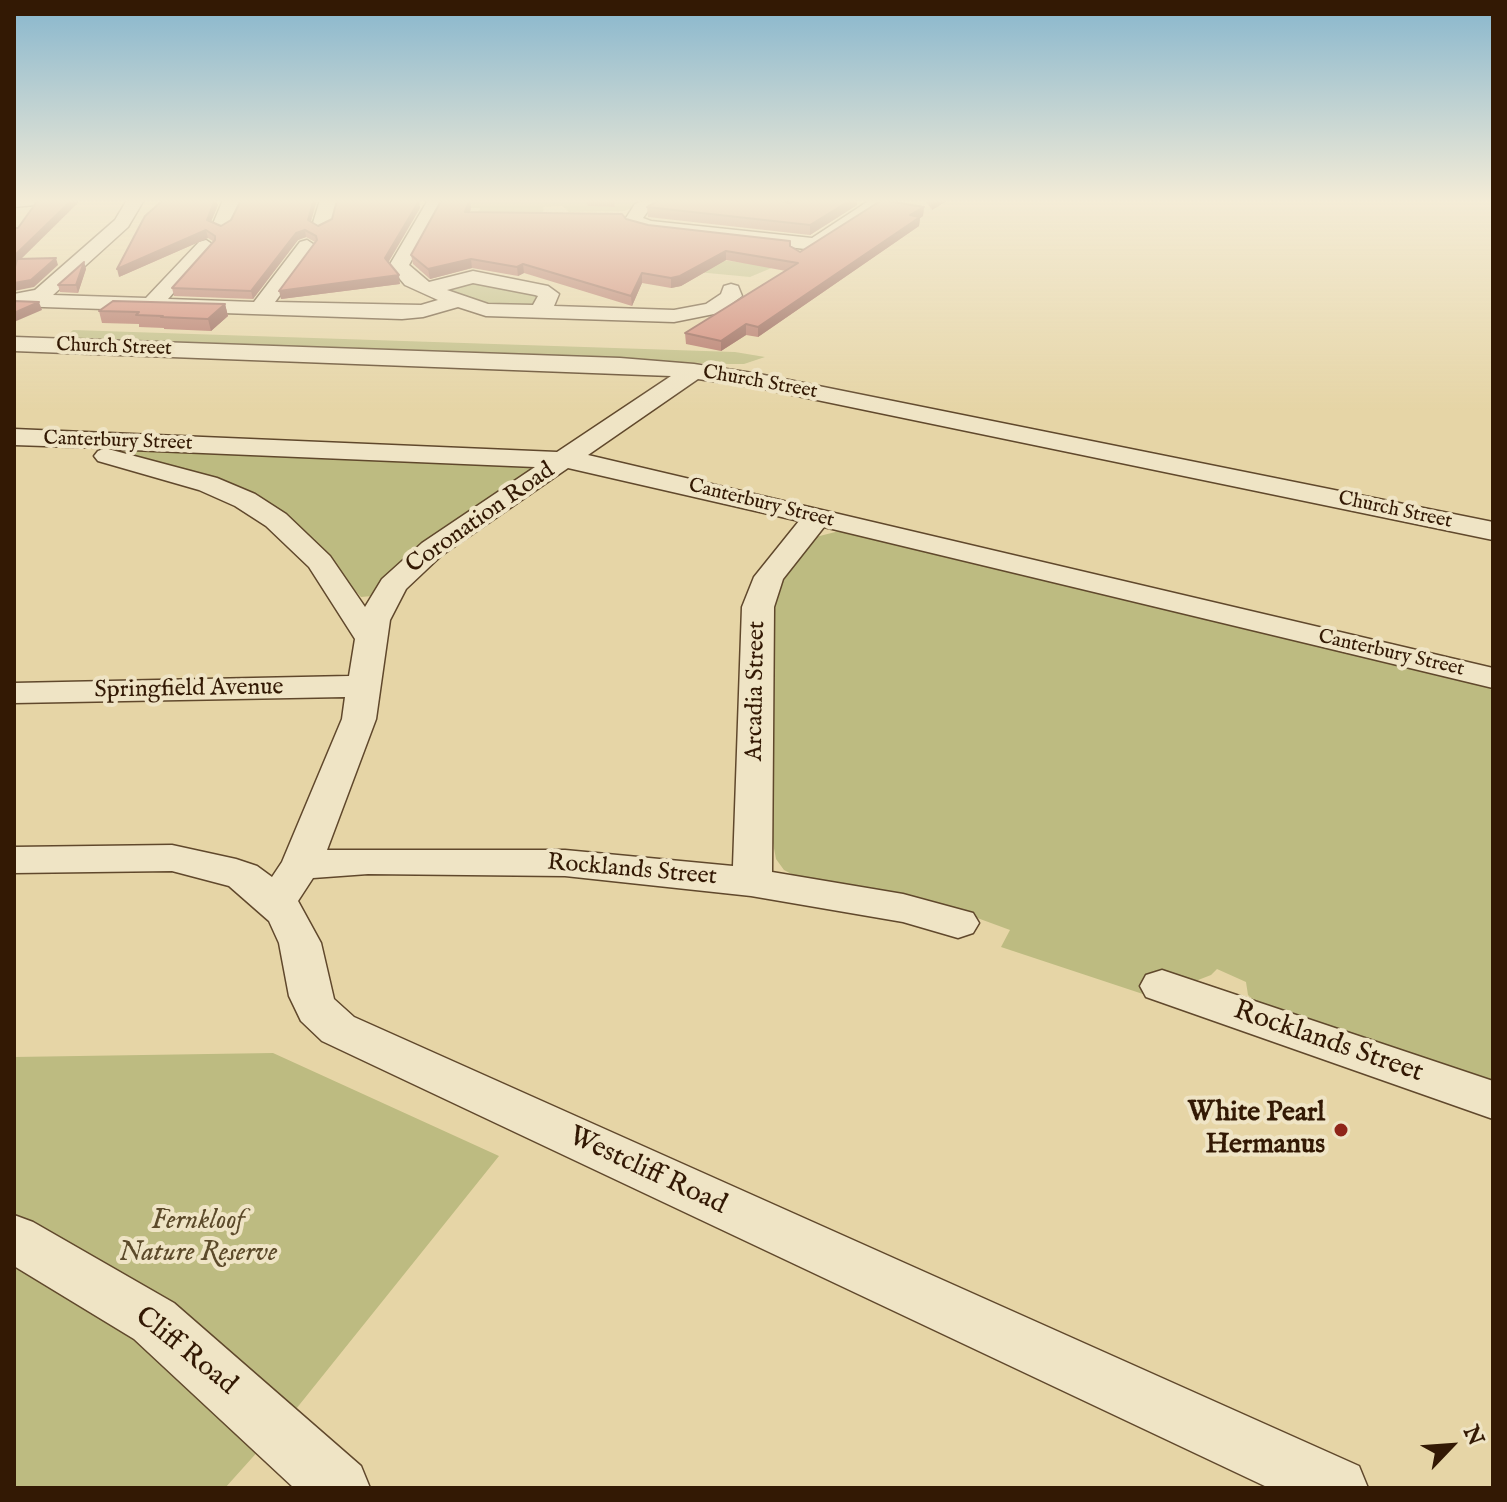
<!DOCTYPE html>
<html>
<head>
<meta charset="utf-8">
<style>
  body { margin:0 }
  #map { position:relative; width:1507px; height:1502px; overflow:hidden; background:#e6d5a6; font-family:"IM FELL English",serif }
  canvas { display:block }
  .frame { position:absolute; inset:0; border:16px solid #331904; pointer-events:none }
  .north { position:absolute; left:1411px; top:1406px; width:80px; height:80px; -webkit-text-stroke:6px #efe4c5; paint-order:stroke; rotate:65deg; font-size:22px; font-weight:700; line-height:32px; text-align:center; color:#331904 }
  .north::after { content:''; display:block; margin:auto; width:28px; height:36px; background:#331904; clip-path:polygon(50% 0,100% 100%,50% 72%,0 100%) }
</style>
</head>
<body>
<div id="map">
<canvas width="1507" height="1502"></canvas>
<div class="frame"></div>
<div class="north">N</div>
</div>
<script>
const g = document.querySelector('canvas').getContext('2d');
g.lineJoin = 'round';
function fill(path, color) {
  g.fillStyle = color;
  g.fill(path, 'evenodd');
}
function poly(rows) {
  const path = new Path2D();
  for (const r of rows) {
    path.moveTo(r[0], r[1]);
    for (let i = 2; i < r.length; i += 2) path.lineTo(r[i], r[i + 1]);
  }
  return path;
}
function trace(path, color, width, dash) {
  g.strokeStyle = color;
  g.lineWidth = width;
  g.lineCap = dash ? 'butt' : 'round';
  g.setLineDash(dash || []);
  g.stroke(path);
}
function label(font, color, halo, rows, align = 'center') {
  g.font = font + ' "IM FELL English",serif';
  g.lineWidth = 8;
  g.setLineDash([]);
  g.textBaseline = 'middle';
  g.strokeStyle = halo;
  g.fillStyle = color;
  for (const [text, x, y, turn = 0] of rows) {
    g.save();
    g.translate(x, y);
    g.rotate((+turn || 0) * Math.PI / 180);
    g.textAlign = isNaN(turn) ? turn : align;
    if (halo) g.strokeText(text, 0, 0);
    g.fillText(text, 0, 0);
    g.restore();
  }
}
fill(poly([
  [445,200,650,200,625,211,569,212,562,206,544,207,542,217,476,218,480,208,439,208],
  [714,259,762,265,781,264,750,277,697,272],
  [469,279,540,292,537,305,493,307,445,292,443,288],
  [73,330,735,352,765,357,744,364,729,364,62,340],
  [107,448,535,466,536,468,372,596,361,597,301,530],
  [843,530,1493,684,1493,1087,1255,1002,1248,995,1246,982,1217,969,1211,975,1193,982,1164,1001,1001,947,1010,930,942,905,799,878,784,870,776,859,771,832,769,613,778,582,812,538],
  [273,1053,499,1156,296,1409,225,1488,14,1488,14,1057]
]), '#bdbb81');
const minor = poly([
  [14,200,44,200,35,205,14,207,14,200],
  [127,200,144,200,128,227,53,295,146,298,199,242,206,240,215,246,168,299,254,302,300,242,307,240,316,246,275,302,421,305,438,300,405,285,389,266,428,200,444,200,409,265,429,282,473,271,548,286,559,294,554,306,674,310,706,304,721,294,724,286,731,284,738,286,742,296,719,313,674,322,486,316,458,307,423,317,402,319,14,306,14,294,35,290,115,220,127,200],
  [473,283,535,295,538,296,533,305,488,304,447,290,473,283],
  [223,200,241,200,230,226,221,231,212,226,223,200],
  [320,200,338,200,330,226,321,231,312,226,320,200],
  [646,200,670,200,648,211,643,218,651,221,812,238,870,200,887,202,826,245,814,250,649,231,627,225,624,221,635,204,646,200],
  [14,337,620,358,694,364,759,374,1493,522,1493,540,759,388,698,379,588,455,1493,668,1493,688,824,527,783,579,774,607,772,872,903,894,973,913,979,923,973,933,958,938,903,922,751,896,565,876,368,874,313,878,298,901,321,943,334,999,354,1017,1359,1466,1368,1488,1269,1488,322,1041,301,1021,289,996,279,943,269,921,229,886,172,871,14,873,14,847,172,845,236,859,257,866,272,877,282,862,342,719,345,697,14,703,14,683,349,676,355,639,309,567,266,526,235,506,199,490,98,461,94,456,98,451,106,448,14,445,14,429,557,452,671,376,14,351,14,337],
  [108,449,535,467,422,543,382,579,365,607,330,556,286,514,255,494,217,478,108,449],
  [568,468,799,521,754,577,742,607,733,866,565,850,327,850,376,719,390,620,406,589,442,555,568,468],
  [1162,970,1493,1081,1493,1119,1146,997,1140,986,1146,975,1162,970],
  [14,1215,33,1222,174,1303,361,1466,370,1488,294,1488,134,1339,14,1266,14,1215]
]);
trace(minor, '#60482c', 3);
fill(minor, '#efe4c5');
fill(poly([
  [241,200,317,200,311,222,318,226,419,200,420,208,388,263,400,284,281,299,315,242,306,237,298,240,253,299,174,296,172,288,214,242,208,238,119,277,218,205,211,221,221,226,231,220],
  [585,200,614,200,615,207,588,206],
  [925,200,948,200,932,210],
  [857,205,810,235,648,217,647,207],
  [924,207,923,216,920,218,919,226,758,337,746,335,721,351,686,344,685,333,786,271,726,260,681,286,671,288,642,283,632,306,524,273,518,276,472,268,430,279,413,264,411,255,471,209,470,212,626,219,648,225,790,246,800,252],
  [84,262,86,269,78,293,60,292,58,285],
  [225,304,228,316,211,331,164,329,164,328,139,327,139,324,102,323,99,311]
]), '#b06f63');
fill(poly([
  [72,200,77,200,78,203,14,266,14,256],
  [215,200,218,205,209,227,207,220],
  [314,200,317,200,309,227,308,220],
  [470,200,471,209,466,221,465,212],
  [851,200,857,200,857,205,810,235,810,225],
  [933,200,948,200,932,210],
  [419,201,420,208,386,266,385,258],
  [924,207,923,216,920,218,919,226,758,337,758,327,910,215],
  [206,230,208,238,119,277,117,269],
  [305,230,306,237,298,240,253,299,251,291,296,233],
  [726,251,726,260,681,286,671,288,671,278],
  [56,258,58,265,34,287,14,291,14,283],
  [471,259,472,268,430,279,428,269],
  [84,262,86,269,78,293,76,285],
  [523,264,524,273,518,276,517,267],
  [642,273,642,283,632,306,631,296],
  [399,275,400,284,281,299,279,291],
  [39,302,42,310,14,322,14,313],
  [225,304,228,316,211,331,208,319],
  [746,324,746,335,721,351,721,341]
]), '#905a50');
const building = poly([
  [38,200,72,200,14,256,14,228,18,228,38,200],
  [186,200,215,200,207,220,221,226,231,220,241,200,314,200,308,220,318,226,332,219,337,200,418,200,419,201,385,258,399,275,279,291,317,240,316,236,305,230,296,233,251,291,172,288,215,240,215,236,206,230,117,269,145,216,162,201,186,200],
  [470,200,465,212,622,214,626,219,648,225,790,241,790,246,800,252,882,200,924,207,910,215,920,217,758,327,746,324,721,341,685,333,798,263,726,251,680,276,671,278,642,273,631,296,523,264,517,267,471,259,428,269,411,255,441,201,470,200],
  [659,200,776,200,790,203,795,200,851,200,810,225,647,207,659,200],
  [56,258,31,280,14,283,14,271,17,259,56,258],
  [84,262,76,285,58,285,84,262],
  [14,301,39,302,14,313,14,301],
  [113,301,225,304,208,319,161,317,163,316,136,315,139,312,99,311,113,301]
]);
fill(building, '#cd8173');
trace(building, '#905a50', 2);
const sky = g.createLinearGradient(0, 0, 0, 410);
sky.addColorStop(0, '#87b6cd');
sky.addColorStop(0.49, '#f4ecd7');
sky.addColorStop(1, '#f4ecd700');
g.fillStyle = sky;
g.fillRect(0, 0, 1507, 410);
for (const [x, y, r, color] of [
  [1341,1130,8,"#8f2418"]
]) {
  const dot = new Path2D();
  dot.arc(x, y, r, 0, 2 * Math.PI);
  g.fillStyle = color;
  g.fill(dot);
  trace(dot, '#efe4c5', 3);
}
label('20px', '#331904', '#efe4c5', [
  ["Church Street",114,348,2],
  ["Church Street",760,383,10],
  ["Canterbury Street",118,442,2],
  ["Canterbury Street",761,504,14],
  ["Church Street",1395,511,12],
  ["Canterbury Street",1391,654,13]
]);
label('24px', '#331904', '#efe4c5', [
  ["Coronation Road",481,519,-35],
  ["Springfield Avenue",189,690,-1],
  ["Arcadia Street",757,691,-89],
  ["Rocklands Street",632,871,5]
]);
label('28px', '#331904', '#efe4c5', [
  ["Rocklands Street",1328,1043,19],
  ["Westcliff Road",647,1172,25],
  ["Cliff Road",185,1352,39]
]);
label('bold 28px', '#331904', '#efe4c5', [
  ["White Pearl",1325,1114],
  ["Hermanus",1325,1146]
], 'right');
label('italic 28px', '#5c4a2a', '#efe4c5', [
  ["Fernkloof",198,1222],
  ["Nature Reserve",198,1254]
]);
</script>
</body>
</html>
